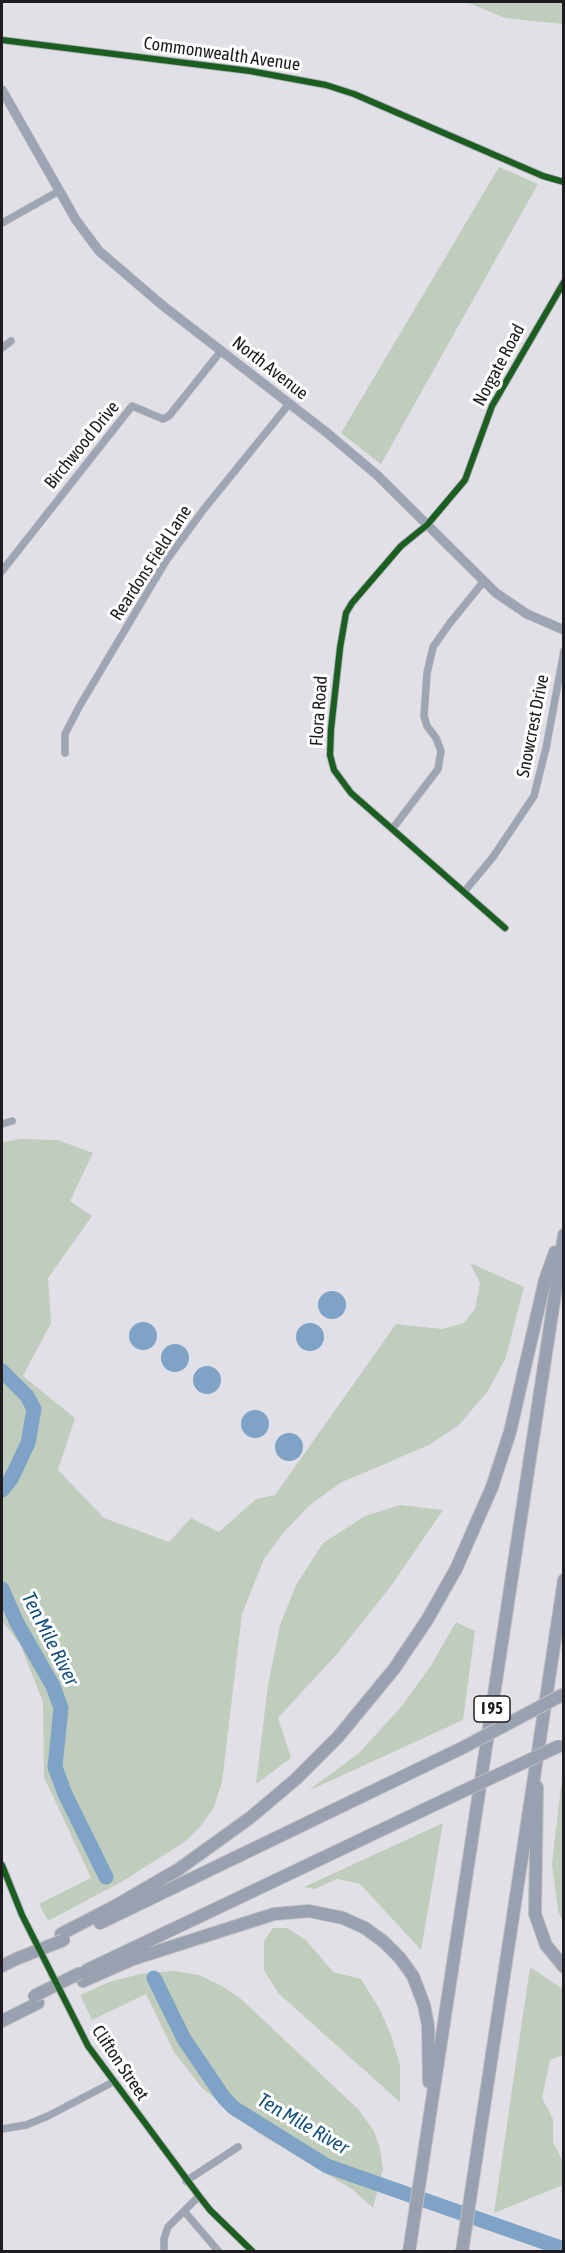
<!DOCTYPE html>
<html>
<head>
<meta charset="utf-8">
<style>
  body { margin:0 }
  #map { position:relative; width:565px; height:2253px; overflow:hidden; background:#e1e0e6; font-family:"Asap Condensed",sans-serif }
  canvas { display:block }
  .frame { position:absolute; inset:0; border:3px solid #1e1c21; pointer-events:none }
</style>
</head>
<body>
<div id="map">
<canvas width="565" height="2253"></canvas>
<div class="frame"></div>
</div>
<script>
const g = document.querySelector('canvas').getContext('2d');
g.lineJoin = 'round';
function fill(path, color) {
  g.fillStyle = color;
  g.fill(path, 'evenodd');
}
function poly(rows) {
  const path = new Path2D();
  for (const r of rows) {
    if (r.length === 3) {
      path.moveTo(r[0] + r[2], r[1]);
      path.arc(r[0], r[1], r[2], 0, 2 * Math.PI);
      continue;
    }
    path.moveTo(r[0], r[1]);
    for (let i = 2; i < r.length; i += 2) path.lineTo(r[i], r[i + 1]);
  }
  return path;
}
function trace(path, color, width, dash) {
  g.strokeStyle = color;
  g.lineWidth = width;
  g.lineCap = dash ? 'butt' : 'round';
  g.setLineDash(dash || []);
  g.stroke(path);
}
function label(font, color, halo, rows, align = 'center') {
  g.font = font + ' "Asap Condensed",sans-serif';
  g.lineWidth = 6;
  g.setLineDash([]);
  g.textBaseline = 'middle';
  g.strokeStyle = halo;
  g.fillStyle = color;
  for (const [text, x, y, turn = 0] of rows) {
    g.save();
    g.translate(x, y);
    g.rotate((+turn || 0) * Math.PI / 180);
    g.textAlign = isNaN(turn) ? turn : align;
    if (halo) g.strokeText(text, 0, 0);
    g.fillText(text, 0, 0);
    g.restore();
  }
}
fill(poly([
  [466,2,563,2,563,24,505,18],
  [499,167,538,184,381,464,341,433],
  [21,1139,58,1140,93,1153,70,1201,92,1216,48,1278,51,1323,23,1376,75,1418,58,1470,104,1518,169,1542,191,1518,219,1532,256,1499,275,1495,396,1324,442,1329,464,1323,475,1309,480,1283,470,1263,524,1287,506,1357,488,1391,459,1425,429,1445,340,1483,310,1505,284,1532,264,1559,242,1614,222,1782,214,1807,201,1826,186,1841,123,1881,48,1921,39,1904,91,1878,44,1777,43,1702,20,1644,2,1621,2,1142],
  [400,1505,443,1510,391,1586,337,1654,278,1718,291,1758,256,1784,268,1685,280,1625,296,1585,323,1543,365,1516],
  [456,1622,475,1631,463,1720,308,1791,359,1753,401,1707,430,1667],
  [563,1769,563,1922,558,1911,552,1864],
  [443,1823,421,1950,360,1884,337,1879,315,1889,304,1887],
  [273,1928,287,1928,306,1940,333,1972,361,1979,380,2010,391,2035,400,2065,400,2102,278,1993,264,1970,264,1941],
  [530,1967,563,1989,563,2055,550,2060,542,2098,553,2119,553,2142,563,2162,563,2185,494,2213],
  [174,1971,199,1975,220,1985,240,1998,358,2109,374,2131,380,2149,383,2169,373,2208,352,2189,258,2133,202,2088,174,2052,146,1994,92,2020,80,1995,109,1982,140,1974]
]), '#c1cdbc');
fill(poly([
  [332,1305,14],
  [143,1336,14],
  [310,1337,14],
  [175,1358,14],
  [207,1380,14],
  [255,1424,14],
  [289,1447,14]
]), '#7ea3c6');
trace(poly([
  [2,1371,27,1396,34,1409,28,1443,11,1479,2,1490],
  [2,1589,17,1623,53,1686,61,1708,55,1767,65,1794,106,1877],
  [154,1978,184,2039,224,2098,234,2108,327,2166,564,2249]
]), '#7ea3c6', 15);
const minor = poly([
  [2,40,250,71,326,85,354,94,543,176,564,182],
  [2,223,59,191],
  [2,348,11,341],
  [2,571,132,406,163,419,169,416,221,351],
  [65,753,65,734,79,707,166,561,204,509,289,404],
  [393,828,438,769,441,751,436,738,427,726,424,716,427,673,433,647,450,623,484,581],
  [464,892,493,857,534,796,546,748,564,651],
  [505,928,351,793,334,770,330,755,331,729,340,648,346,613,352,603,401,546,427,525,465,480,492,406,564,282],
  [2,1124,12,1121],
  [2,1865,22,1915,88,2046,199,2196,210,2210,253,2252],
  [2,2129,26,2125,48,2116,113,2082],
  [186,2181,238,2147],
  [184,2211,219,2252],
  [164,2252,164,2239,168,2227,199,2196]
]);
const secondary = poly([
  [2,90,76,220,99,251,162,305,326,432,377,475,496,593,527,614,564,630]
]);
const motorway = poly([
  [537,1787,535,1914,546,1945,564,1967],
  [100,1923,464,1747],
  [61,1934,115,1906,179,1869,251,1817,296,1779,338,1737,394,1669,427,1620,456,1569,492,1487,510,1432,545,1280,555,1252],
  [2,1966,16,1959],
  [87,1970,457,1794],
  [83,1981,133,1959,274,1914,309,1911,343,1918,365,1928,384,1942,400,1958,413,1976,424,2005,428,2025,429,2082],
  [2,2021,38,2003],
  [409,2252,564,1235],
  [462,2252,564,1580]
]);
trace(minor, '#bfbec2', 8);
trace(secondary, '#bfbec2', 10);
trace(motorway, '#bfbec2', 14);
trace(minor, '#9ea5b3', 7);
trace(secondary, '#9da4b3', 9);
trace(motorway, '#99a0b0', 12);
const motorwayBridge = poly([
  [464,1747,564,1694],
  [457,1794,559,1746],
  [16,1959,64,1940],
  [34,1996,80,1973]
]);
trace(motorwayBridge, '#bfbec2', 14, []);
trace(motorwayBridge, '#99a0b0', 12);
trace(poly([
  [2,40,250,71,326,85,354,94,543,176,564,182],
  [505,928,351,793,334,770,330,755,331,729,340,648,346,613,352,603,401,546,427,525,465,480,492,406,564,282],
  [2,1865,22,1915,88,2046,199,2196,210,2210,253,2252]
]), '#1b5e20', 6);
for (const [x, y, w] of [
  [492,1709,36]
]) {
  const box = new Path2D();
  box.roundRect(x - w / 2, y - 13, w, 26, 4.5);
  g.fillStyle = '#fff';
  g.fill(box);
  trace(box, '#1e1c21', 1.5);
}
label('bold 16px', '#1e1c21', null, [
  ["I 95",492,1709]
]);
label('18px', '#1e1c21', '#fff', [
  ["Commonwealth Avenue",222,54,8],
  ["Norgate Road",499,365,-62],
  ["North Avenue",270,368,38],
  ["Birchwood Drive",82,445,-51],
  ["Reardons Field Lane",151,563,-57],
  ["Flora Road",319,711,-86],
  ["Snowcrest Drive",533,726,-79],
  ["Clifton Street",120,2063,56]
]);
label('italic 20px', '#15507f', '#fff', [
  ["Ten Mile River",50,1639,63],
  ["Ten Mile River",303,2124,30]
]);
</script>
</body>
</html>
